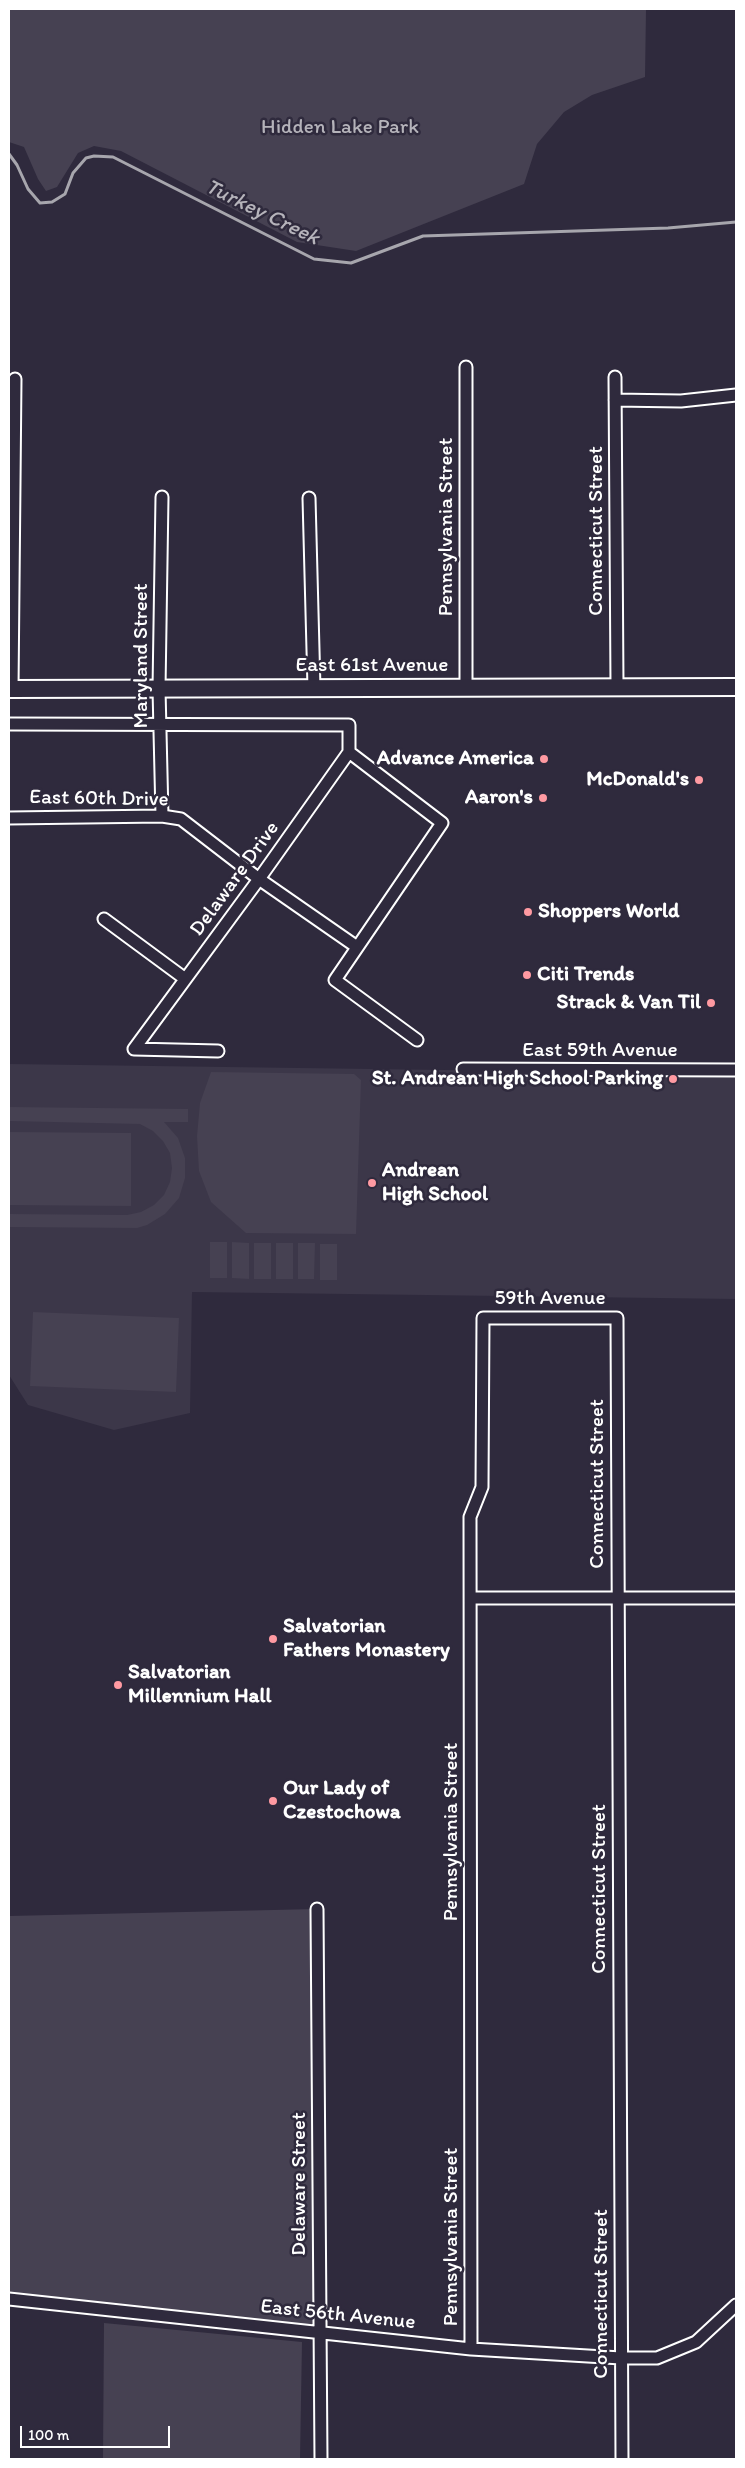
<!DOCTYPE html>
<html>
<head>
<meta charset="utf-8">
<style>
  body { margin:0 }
  #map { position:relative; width:745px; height:2468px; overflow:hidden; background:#2f2a3d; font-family:Itim,sans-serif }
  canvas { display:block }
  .frame { position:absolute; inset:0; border:10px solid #fff; pointer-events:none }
  .scale { position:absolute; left:20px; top:2426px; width:150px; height:22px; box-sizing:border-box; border:2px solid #fff; border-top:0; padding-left:6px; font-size:15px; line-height:18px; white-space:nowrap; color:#fff; -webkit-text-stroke:4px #2f2a3d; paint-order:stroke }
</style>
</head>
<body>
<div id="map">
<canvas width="745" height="2468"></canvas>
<div class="frame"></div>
<div class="scale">100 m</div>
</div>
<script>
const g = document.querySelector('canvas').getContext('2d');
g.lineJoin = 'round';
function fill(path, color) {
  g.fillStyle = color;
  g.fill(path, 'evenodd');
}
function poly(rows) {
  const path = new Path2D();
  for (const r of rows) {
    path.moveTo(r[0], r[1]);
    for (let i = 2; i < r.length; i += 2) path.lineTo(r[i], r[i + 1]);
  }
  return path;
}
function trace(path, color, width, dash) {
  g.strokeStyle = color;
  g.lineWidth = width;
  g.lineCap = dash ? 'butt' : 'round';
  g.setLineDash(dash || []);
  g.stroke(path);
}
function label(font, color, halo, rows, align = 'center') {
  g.font = font + ' Itim,sans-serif';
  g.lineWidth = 5;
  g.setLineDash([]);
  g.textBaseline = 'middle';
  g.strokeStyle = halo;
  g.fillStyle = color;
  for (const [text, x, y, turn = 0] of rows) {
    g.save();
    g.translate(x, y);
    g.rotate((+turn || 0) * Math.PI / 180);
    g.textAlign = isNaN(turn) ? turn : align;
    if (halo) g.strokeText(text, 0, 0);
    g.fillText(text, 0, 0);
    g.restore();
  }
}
fill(poly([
  [9,1064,736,1074,736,1299,192,1292,190,1413,114,1430,28,1405,9,1375]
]), '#3c3749');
fill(poly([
  [9,9,646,9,645,77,592,95,564,112,537,144,524,184,356,251,297,242,121,151,94,146,78,153,57,187,46,191,38,179,24,147,9,142],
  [211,1072,354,1074,361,1080,356,1234,246,1233,211,1202,199,1171,197,1136,200,1103],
  [9,1107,188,1109,188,1122,164,1122,178,1138,185,1158,185,1178,179,1198,165,1214,147,1225,137,1228,9,1227,9,1214,127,1215,141,1212,154,1205,164,1195,170,1182,172,1168,170,1153,163,1141,153,1131,140,1124,9,1121],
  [9,1132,131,1133,131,1206,9,1205],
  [210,1242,227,1242,227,1278,210,1278],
  [232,1242,249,1243,249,1279,232,1278],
  [254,1243,271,1243,271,1279,254,1279],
  [276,1243,293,1243,293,1279,276,1279],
  [298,1243,315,1243,314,1279,298,1279],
  [320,1244,337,1244,337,1280,320,1280],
  [33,1312,179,1318,176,1392,30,1386],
  [317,1909,320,2332,9,2299,9,1916],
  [104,2323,302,2342,300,2459,103,2459]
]), '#464152');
trace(poly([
  [9,154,17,165,28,189,40,203,52,202,65,194,73,173,86,158,94,156,113,157,314,259,351,263,423,236,668,228,736,222]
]), '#a7a6ad', 3);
const minor = poly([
  [615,377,617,685],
  [615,400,681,401,736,395],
  [162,497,159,689,162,816],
  [309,498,314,688],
  [466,686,466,367],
  [12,689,15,379],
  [9,724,349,725,349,752,259,879,134,1049],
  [349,752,442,823,335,980,417,1040],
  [9,818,162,816,181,819,259,879,357,947],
  [104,919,184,978],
  [134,1049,218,1051],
  [463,1069,736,1070],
  [471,1598,736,1598],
  [317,1909,321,2459],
  [9,2299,471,2349,621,2358,657,2358,696,2342,736,2305],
  [471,2349,470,1517,482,1487,483,1318,617,1318,622,2459]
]);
const secondary = poly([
  [9,689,736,687]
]);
trace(minor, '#fff', 15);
trace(secondary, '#fff', 20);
trace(minor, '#2f2a3d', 11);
trace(secondary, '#2f2a3d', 16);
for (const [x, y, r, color] of [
  [544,759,5,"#ff9aa2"],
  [699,780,5,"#ff9aa2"],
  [543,798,5,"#ff9aa2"],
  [528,912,5,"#ff9aa2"],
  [527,975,5,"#ff9aa2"],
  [711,1003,5,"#ff9aa2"],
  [673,1079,5,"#ff9aa2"],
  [372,1183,5,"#ff9aa2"],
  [273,1639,5,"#ff9aa2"],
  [118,1685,5,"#ff9aa2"],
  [273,1801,5,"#ff9aa2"]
]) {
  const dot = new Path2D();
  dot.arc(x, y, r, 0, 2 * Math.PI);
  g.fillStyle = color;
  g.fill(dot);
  trace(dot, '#2f2a3d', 2);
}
label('21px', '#b5b3ba', '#2f2a3d', [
  ["Hidden Lake Park",340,128]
]);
label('21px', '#fff', '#2f2a3d', [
  ["Pennsylvania Street",447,527,-90],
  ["Connecticut Street",597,531,-90],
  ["Maryland Street",142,656,-90],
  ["East 61st Avenue",372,666],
  ["East 60th Drive",99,799,1],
  ["Delaware Drive",235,879,-54],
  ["East 59th Avenue",600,1051],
  ["59th Avenue",550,1299],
  ["Connecticut Street",598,1484,-90],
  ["Pennsylvania Street",452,1832,-90],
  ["Connecticut Street",600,1889,-90],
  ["Delaware Street",300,2184,-90],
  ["Pennsylvania Street",452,2237,-90],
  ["Connecticut Street",602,2294,-90],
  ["East 56th Avenue",338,2315,6]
]);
label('bold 21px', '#fff', '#2f2a3d', [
  ["Advance America",534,759,"right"],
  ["McDonald's",689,780,"right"],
  ["Aaron's",533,798,"right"],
  ["Shoppers World",538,912],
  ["Citi Trends",537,975],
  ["Strack & Van Til",701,1003,"right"],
  ["St. Andrean High School Parking",663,1079,"right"],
  ["Andrean",382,1171],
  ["High School",382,1195],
  ["Salvatorian",283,1627],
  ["Fathers Monastery",283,1651],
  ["Salvatorian",128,1673],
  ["Millennium Hall",128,1697],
  ["Our Lady of",283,1789],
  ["Czestochowa",283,1813]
], 'left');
label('italic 22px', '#b6b4bb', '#2f2a3d', [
  ["Turkey Creek",262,213,26]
]);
</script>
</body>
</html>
